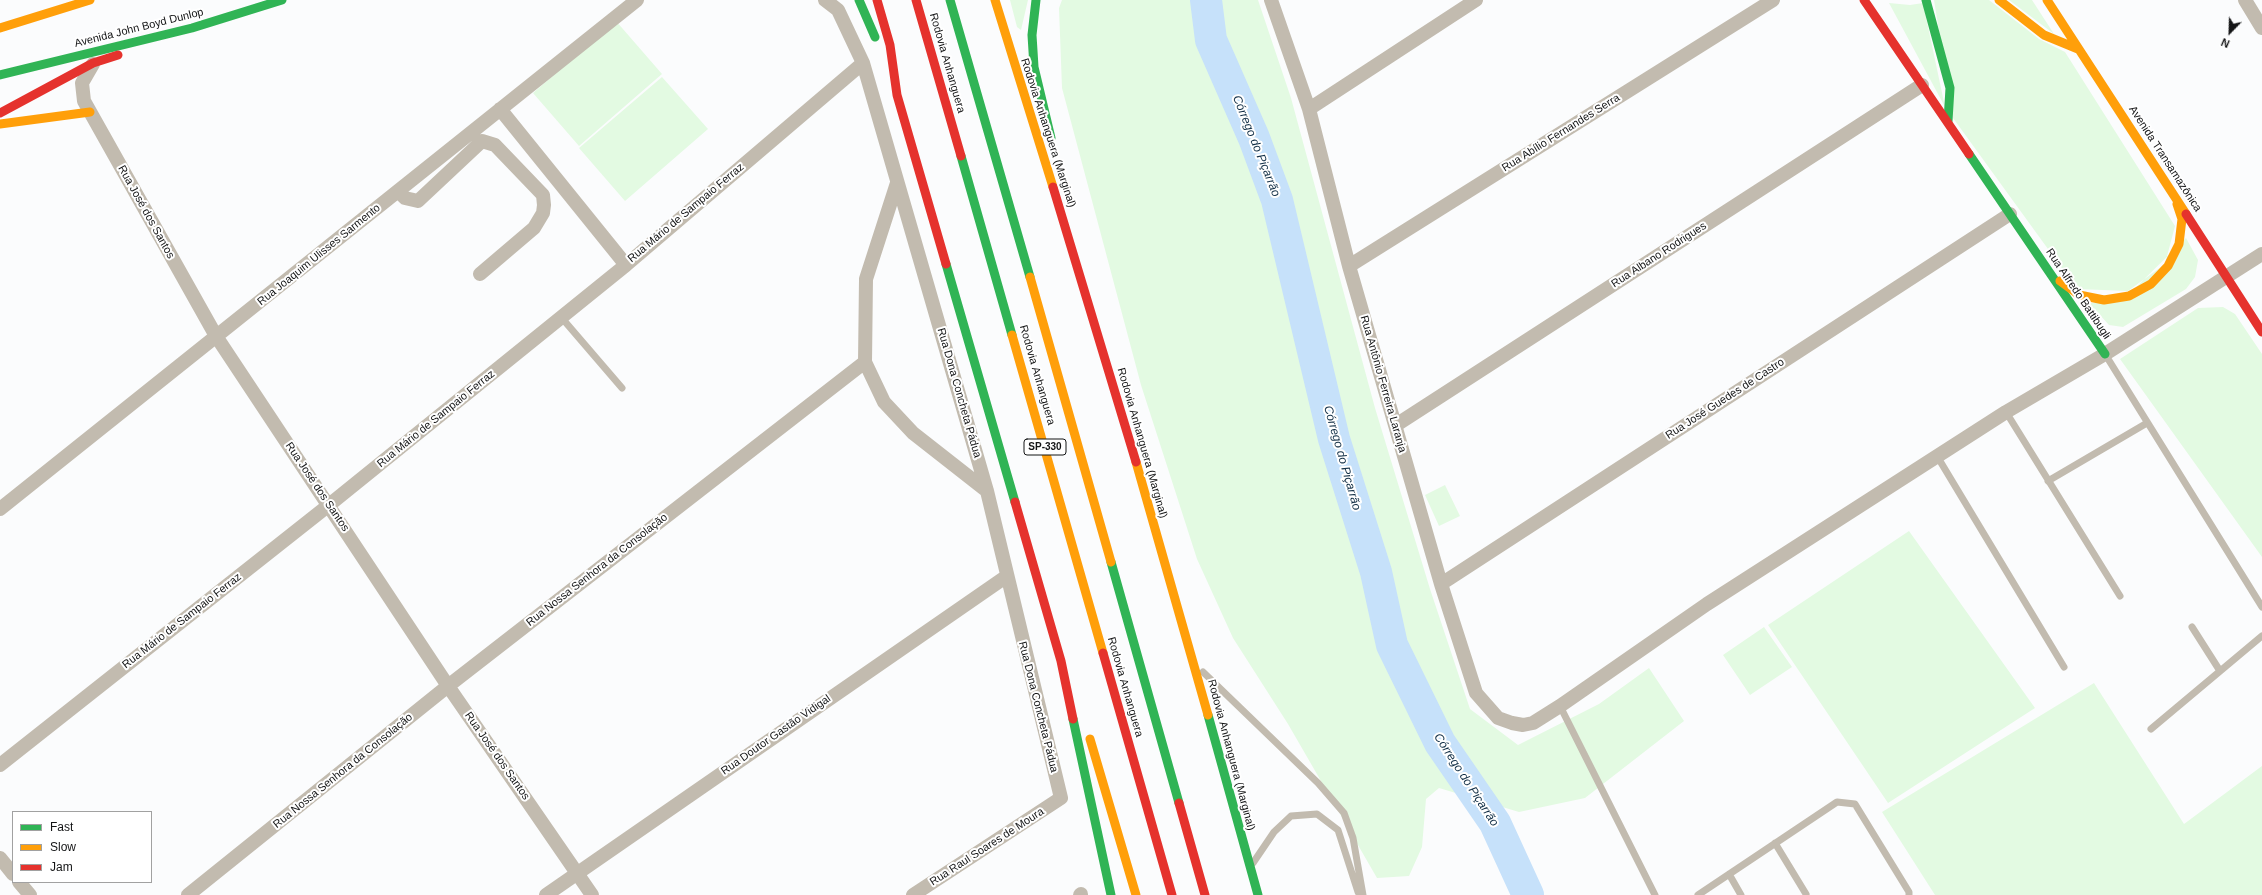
<!DOCTYPE html>
<html>
<head>
<meta charset="utf-8">
<style>
  body { margin:0 }
  #map { position:relative; width:2262px; height:895px; overflow:hidden; background:#fbfcfd; font-family:Arial,sans-serif }
  canvas { display:block }
  .legend { position:absolute; left:12px; top:811px; width:140px; height:72px; box-sizing:border-box; background:#fff; border:1px solid #a1a1a1; margin:0; padding:5px 7px; list-style:none; font-size:12px; color:#131415 }
  .legend li { display:flex; align-items:center; gap:8px; height:20px }
  .legend b { width:20px; border:1px solid #a1a1a1 }
  .north { position:absolute; left:2210px; top:12px; width:40px; height:40px; -webkit-text-stroke:3px #fff; paint-order:stroke; rotate:203deg; font-size:11px; font-weight:700; line-height:16px; text-align:center; color:#131415 }
  .north::after { content:''; display:block; margin:auto; width:14px; height:18px; background:#131415; clip-path:polygon(50% 0,100% 100%,50% 72%,0 100%) }
</style>
</head>
<body>
<div id="map">
<canvas width="2262" height="895"></canvas>
<ul class="legend">
<li><b style="height:5px;background:#30b455"></b>Fast</li>
<li><b style="height:5px;background:#ff9f0a"></b>Slow</li>
<li><b style="height:5px;background:#e5322d"></b>Jam</li>
</ul>
<div class="north">N</div>
</div>
<script>
const g = document.querySelector('canvas').getContext('2d');
g.lineJoin = 'round';
function fill(path, color) {
  g.fillStyle = color;
  g.fill(path, 'evenodd');
}
function poly(rows) {
  const path = new Path2D();
  for (const r of rows) {
    path.moveTo(r[0], r[1]);
    for (let i = 2; i < r.length; i += 2) path.lineTo(r[i], r[i + 1]);
  }
  return path;
}
function trace(path, color, width, dash) {
  g.strokeStyle = color;
  g.lineWidth = width;
  g.lineCap = dash ? 'butt' : 'round';
  g.setLineDash(dash || []);
  g.stroke(path);
}
function label(font, color, halo, rows, align = 'center') {
  g.font = font + ' Arial,sans-serif';
  g.lineWidth = 4;
  g.setLineDash([]);
  g.textBaseline = 'middle';
  g.strokeStyle = halo;
  g.fillStyle = color;
  for (const [text, x, y, turn = 0] of rows) {
    g.save();
    g.translate(x, y);
    g.rotate((+turn || 0) * Math.PI / 180);
    g.textAlign = isNaN(turn) ? turn : align;
    if (halo) g.strokeText(text, 0, 0);
    g.fillText(text, 0, 0);
    g.restore();
  }
}
fill(poly([
  [1010,0,1028,0,1021,30,1017,27],
  [1062,0,1258,0,1291,98,1375,408,1430,589,1470,709,1518,745,1599,704,1649,668,1684,721,1585,798,1519,812,1439,788,1426,799,1422,847,1409,876,1377,878,1288,724,1233,638,1197,559,1141,385,1062,88,1059,8],
  [1934,0,1989,0,2039,39,2065,52,2175,226,2165,264,2128,291,2077,289,1953,118],
  [2009,0,2032,0,2054,34],
  [1889,3,1910,5,1923,3,1945,107],
  [616,21,662,74,579,146,533,93],
  [662,77,708,129,625,201,579,148],
  [2186,238,2198,260,2195,277,2186,289,2123,327,2109,325,2089,303,2121,302],
  [2223,307,2235,314,2262,354,2262,557,2120,359,2198,308],
  [1445,485,1460,516,1439,526,1425,495],
  [1909,531,2035,708,1888,803,1768,625],
  [1764,627,1792,667,1750,695,1723,655],
  [2094,683,2184,824,2262,766,2262,895,1935,895,1882,812]
]), '#e3fae2');
trace(poly([
  [1206,0,1211,40,1254,138,1277,200,1334,439,1376,572,1392,645,1440,743,1495,823,1528,895]
]), '#c6e1fa', 32);
trace(poly([
  [561,317,622,388],
  [2105,354,2262,607],
  [2006,412,2120,596],
  [1937,456,2064,667],
  [2048,481,2147,423],
  [2192,627,2220,671],
  [1203,672,1318,783,1344,813,1353,838,1363,895],
  [1560,706,1655,895],
  [2151,729,2262,636],
  [1775,843,1806,894],
  [1253,863,1274,832,1291,816,1317,814,1338,830,1358,892],
  [1729,874,1741,895],
  [1698,895,1837,802,1855,804,1909,892,1909,895]
]), '#c2bbaf', 7);
trace(poly([
  [825,0,838,10,863,63,987,491,1061,798,913,895],
  [1271,0,1309,109,1349,266,1441,584,1476,693,1498,718,1512,723,1523,725,1533,723,1560,706,1707,604,2006,412,2105,354,2262,254],
  [2245,0,2262,28],
  [93,64,82,83,84,101,216,336,448,686,592,895],
  [500,109,626,265],
  [1309,109,1476,0],
  [398,191,405,198,418,201,482,141,495,145,543,195,544,205,543,213,534,228,480,274],
  [1349,266,1773,0],
  [865,362,884,402,913,433,987,491],
  [1396,425,1922,85],
  [0,509,637,0],
  [1441,584,2010,214],
  [0,765,329,505,626,265,863,63],
  [0,858,13,874],
  [19,882,30,895],
  [188,895,448,686,865,362,866,279,897,183],
  [546,895,1007,576],
  [1080,895,1081,894]
]), '#c2bbaf', 14);
trace(poly([
  [859,0,875,37],
  [950,0,1030,277],
  [1036,0,1032,35,1034,67,1051,138],
  [1926,0,1950,88,1948,121],
  [0,75,192,28,282,0],
  [1969,154,2105,354],
  [961,156,1012,335],
  [946,264,1015,502],
  [1111,562,1179,803],
  [1208,715,1258,895],
  [1073,719,1111,895]
]), '#30b455', 9);
trace(poly([
  [995,0,1053,187],
  [1999,0,2044,35,2078,49],
  [2047,0,2186,214],
  [0,28,90,0],
  [0,124,90,112],
  [1030,277,1111,562],
  [2060,281,2079,295,2104,300,2129,296,2151,284,2168,266,2179,244,2182,219,2177,204],
  [1012,335,1103,653],
  [1136,462,1208,715],
  [1090,739,1136,895]
]), '#ff9f0a', 9);
trace(poly([
  [877,0,890,45,897,95,946,264],
  [916,0,961,156],
  [1864,0,1969,154],
  [0,113,93,63,118,55],
  [1053,187,1136,462],
  [2186,214,2262,332],
  [1015,502,1061,661,1073,719],
  [1103,653,1172,895],
  [1179,803,1205,895]
]), '#e5322d', 9);
for (const [x, y, w] of [
  [1045,447,42]
]) {
  const box = new Path2D();
  box.roundRect(x - w / 2, y - 8, w, 16, 3);
  g.fillStyle = '#fff';
  g.fill(box);
  trace(box, '#131415', 1);
}
label('bold 10px', '#131415', null, [
  ["SP-330",1045,447]
]);
label('11px', '#131415', '#fff', [
  ["Avenida John Boyd Dunlop",139,28,-14],
  ["Rodovia Anhanguera",947,63,74],
  ["Rodovia Anhanguera (Marginal)",1048,133,72],
  ["Rua Abílio Fernandes Serra",1561,133,-32],
  ["Avenida Transamazônica",2165,159,57],
  ["Rua José dos Santos",146,212,61],
  ["Rua Mário de Sampaio Ferraz",686,213,-40],
  ["Rua Joaquim Ulisses Sarmento",319,255,-39],
  ["Rua Albano Rodrigues",1659,255,-33],
  ["Rua Alfredo Battibugli",2078,294,56],
  ["Rodovia Anhanguera",1037,375,74],
  ["Rua Antônio Ferreira Laranja",1383,384,74],
  ["Rua Dona Concheta Pádua",959,393,74],
  ["Rua José Guedes de Castro",1725,399,-33],
  ["Rua Mário de Sampaio Ferraz",436,419,-39],
  ["Rodovia Anhanguera (Marginal)",1142,443,74],
  ["Rua José dos Santos",317,487,56],
  ["Rua Nossa Senhora da Consolação",597,570,-38],
  ["Rua Mário de Sampaio Ferraz",182,621,-38],
  ["Rodovia Anhanguera",1125,687,74],
  ["Rua Dona Concheta Pádua",1038,707,76],
  ["Rua Doutor Gastão Vidigal",776,735,-35],
  ["Rodovia Anhanguera (Marginal)",1231,755,75],
  ["Rua José dos Santos",497,756,55],
  ["Rua Nossa Senhora da Consolação",343,771,-39],
  ["Rua Raul Soares de Moura",987,847,-33]
]);
label('italic 12px', '#122f46', '#fff', [
  ["Córrego do Piçarrão",1256,146,68],
  ["Córrego do Piçarrão",1342,458,74],
  ["Córrego do Piçarrão",1466,780,57]
]);
</script>
</body>
</html>
